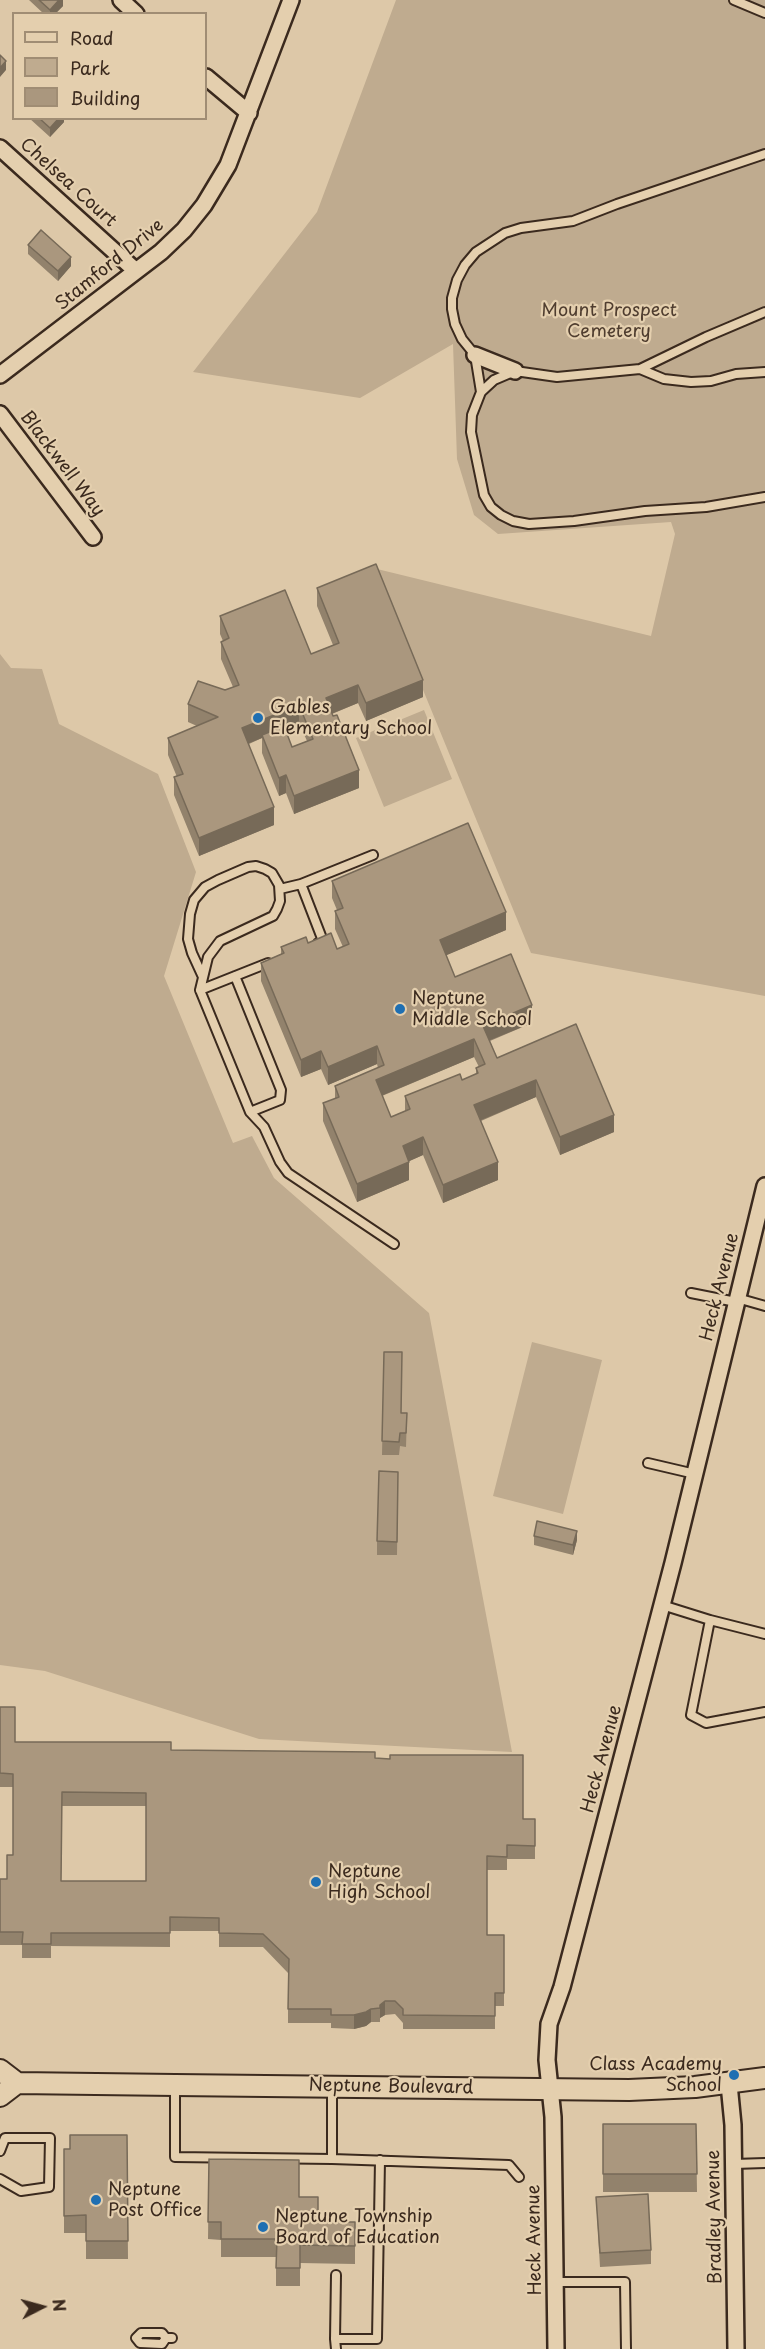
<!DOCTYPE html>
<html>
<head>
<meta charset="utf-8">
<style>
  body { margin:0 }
  #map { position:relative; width:765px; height:2349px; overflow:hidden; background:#ddc8a8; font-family:"Playpen Sans",sans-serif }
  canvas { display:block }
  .legend { position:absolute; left:12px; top:12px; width:195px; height:108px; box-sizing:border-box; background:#e4cfae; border:2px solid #a08d74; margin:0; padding:8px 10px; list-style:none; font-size:18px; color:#3b2a1e }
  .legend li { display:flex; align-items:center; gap:12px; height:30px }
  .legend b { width:30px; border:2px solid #a08d74 }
  .north { position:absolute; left:12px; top:2277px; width:60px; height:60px; -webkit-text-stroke:4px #e4cfae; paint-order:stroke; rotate:84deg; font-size:16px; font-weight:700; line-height:24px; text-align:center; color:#3b2a1e }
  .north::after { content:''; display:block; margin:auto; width:21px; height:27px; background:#3b2a1e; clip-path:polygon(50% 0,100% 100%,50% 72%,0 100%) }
</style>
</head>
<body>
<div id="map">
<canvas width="765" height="2349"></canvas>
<ul class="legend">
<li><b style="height:8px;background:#e4cfae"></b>Road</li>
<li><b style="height:16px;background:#bfab8f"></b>Park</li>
<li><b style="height:16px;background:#aa977e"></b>Building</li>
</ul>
<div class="north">N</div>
</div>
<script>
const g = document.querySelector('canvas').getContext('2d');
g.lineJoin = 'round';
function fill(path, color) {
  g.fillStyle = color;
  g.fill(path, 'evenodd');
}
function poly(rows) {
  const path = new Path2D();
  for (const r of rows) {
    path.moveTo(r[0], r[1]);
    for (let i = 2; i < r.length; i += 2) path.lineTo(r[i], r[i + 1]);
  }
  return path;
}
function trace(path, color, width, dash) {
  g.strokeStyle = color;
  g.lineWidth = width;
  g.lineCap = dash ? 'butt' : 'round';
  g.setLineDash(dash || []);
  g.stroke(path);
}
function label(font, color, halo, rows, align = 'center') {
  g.font = font + ' "Playpen Sans",sans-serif';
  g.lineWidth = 4.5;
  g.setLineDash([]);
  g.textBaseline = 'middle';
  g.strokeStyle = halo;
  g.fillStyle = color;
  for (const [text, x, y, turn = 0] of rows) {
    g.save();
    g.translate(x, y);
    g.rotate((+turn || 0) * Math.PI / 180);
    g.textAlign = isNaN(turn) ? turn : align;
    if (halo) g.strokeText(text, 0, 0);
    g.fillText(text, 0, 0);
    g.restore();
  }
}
fill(poly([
  [396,0,765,0,765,996,531,953,373,568,651,636,675,534,671,522,498,534,474,515,457,459,453,344,360,398,193,372,317,212],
  [0,654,11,668,42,669,59,724,158,774,196,872,164,976,233,1143,252,1136,274,1178,429,1313,512,1752,259,1739,45,1671,0,1665],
  [424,710,452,779,384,807,356,738],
  [532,1342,602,1360,563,1514,493,1496]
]), '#bfab8f');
const service = poly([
  [734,0,765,13],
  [640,369,706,337,765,312],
  [765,372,736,374,711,381,691,382,664,379,640,369,557,377,515,371,494,380,481,392,472,415,471,432,484,495,491,507,501,515,513,521,529,524,574,521,645,511,706,507,765,497],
  [481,392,475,355,462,339,455,324,452,309,452,298,457,280,465,265,476,252,505,233,521,228,573,221,617,204,765,154],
  [301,884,323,941,318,943],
  [280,889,301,884,373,855],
  [268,963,200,990,250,1112,264,1127,280,1162,288,1173,394,1244],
  [235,976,281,1090,280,1100,250,1112],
  [200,990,208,957,220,941,273,916,277,909,280,901,279,885,272,873,265,869,256,866,248,867,218,880,205,887,194,900,190,914,188,939,192,953,203,977],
  [691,1293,736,1302],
  [737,1298,765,1306],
  [648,1463,695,1474],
  [662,1605,710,1620],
  [765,1634,710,1620,691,1715,706,1723,765,1712],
  [175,2085,175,2157,332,2159],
  [332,2088,332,2159,509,2165,519,2177],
  [0,2151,5,2138,50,2138,49,2187,21,2191,0,2179],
  [734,2164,765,2163],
  [555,2282,625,2282,626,2349],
  [166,2338,162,2333,141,2333,136,2338,140,2343,162,2344,166,2338,172,2338],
  [335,2339,336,2275],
  [336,2349,335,2339,377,2339,380,2160]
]);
const minor = poly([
  [121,0,136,14],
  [206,77,249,113],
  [0,148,136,271],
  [475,355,515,371],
  [0,375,161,252,184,230,204,205,228,165,291,0],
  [0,414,93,537],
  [729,2084,733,2125,736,2349],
  [556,2349,553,2117,547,2060,549,2024,562,1987,673,1563,765,1186]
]);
const tertiary = poly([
  [0,2070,17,2083,175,2085,629,2090,695,2087,765,2078],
  [0,2096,17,2083]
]);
trace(service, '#3b2a1e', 12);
trace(minor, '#3b2a1e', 20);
trace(tertiary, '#3b2a1e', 24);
trace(service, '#e4cfae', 8);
trace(minor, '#e4cfae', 15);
trace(tertiary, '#e4cfae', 20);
fill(poly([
  [29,0,63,0,63,6,55,14,44,14],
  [29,118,64,118,64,122,50,137],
  [28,245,71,266,58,281,28,254],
  [317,588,423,697,366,721,358,703,332,714,359,788,294,814,286,793,279,796,262,753,262,738,249,744,274,825,199,856,174,795,174,777,177,777,168,755,168,738,197,726,188,722,188,704,233,687,221,659,221,642,223,641,220,634,220,616,311,654,333,645,317,606],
  [299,723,307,741,292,747,285,729],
  [332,881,506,930,446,955,455,977,532,1023,490,1041,497,1058,576,1024,614,1132,560,1155,536,1097,481,1121,498,1180,443,1203,423,1155,409,1161,409,1180,357,1202,323,1121,323,1103,335,1099,335,1086,378,1068,377,1064,328,1085,321,1069,301,1077,261,981,261,963,281,954,281,947,308,943,337,949,343,947,335,929,335,911,337,910,332,898],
  [474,1057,479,1067,476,1068,476,1074,462,1080,405,1096,405,1111,391,1117,382,1096],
  [384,1352,401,1413,407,1413,406,1447,400,1446,399,1455,382,1455],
  [398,1472,397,1555,377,1555,377,1541],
  [534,1536,577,1540,573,1555,534,1545],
  [0,1707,15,1742,171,1750,375,1758,523,1819,535,1819,535,1859,507,1859,507,1870,487,1870,487,1935,504,1935,504,2006,495,2006,495,2029,403,2029,403,2023,395,2014,385,2015,380,2018,380,2022,371,2022,366,2026,354,2029,331,2028,331,2023,288,2023,288,1973,263,1947,219,1947,219,1931,170,1931,170,1947,51,1946,51,1958,22,1958,22,1945,0,1945,0,1879,7,1879,13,1855,13,1787,0,1787],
  [62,1806,146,1806,146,1881,61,1881],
  [603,2124,696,2124,697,2192,603,2192],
  [127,2135,128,2259,86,2259,86,2233,64,2233,64,2149,70,2149],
  [209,2159,299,2197,318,2222,355,2222,355,2264,300,2263,300,2286,276,2286,276,2257,221,2257,221,2240,208,2239],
  [596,2197,651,2250,651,2264,600,2267]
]), '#92826c');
fill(poly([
  [59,0,63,0,63,6,55,14,50,14,50,10],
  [6,61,6,70,0,77,0,68],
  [59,118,64,118,64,122,50,137,50,128],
  [71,257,71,266,58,281,58,271],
  [423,680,423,697,366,721,366,703],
  [358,685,358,703,326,716,326,698],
  [299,705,299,723,263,738,262,735,262,738,242,746,242,728],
  [359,770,359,788,294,814,294,796],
  [286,775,286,793,279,796,279,778],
  [274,807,274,825,199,856,199,838],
  [506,912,506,930,440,958,440,940],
  [532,1005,532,1023,483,1043,483,1026],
  [474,1039,474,1057,376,1098,376,1080],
  [377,1046,377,1064,328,1085,328,1067],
  [321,1051,321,1069,301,1077,301,1060],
  [536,1080,536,1097,474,1123,474,1105],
  [614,1115,614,1132,560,1155,560,1137],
  [423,1137,423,1155,403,1164,403,1146],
  [409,1162,409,1180,357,1202,357,1184],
  [498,1162,498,1180,443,1203,443,1185],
  [577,1531,577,1540,573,1555,573,1545],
  [385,2001,385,2015,380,2018,380,2005],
  [371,2009,371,2022,366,2026,354,2029,354,2015]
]), '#776a58');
const building = poly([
  [39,0,59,0,50,10,39,0],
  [0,55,6,61,0,68,0,55],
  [39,118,59,118,50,128,39,118],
  [41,230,71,257,58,271,28,245,41,230],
  [376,564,423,680,366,703,358,685,326,698,333,716,337,715,359,770,294,796,286,775,279,778,262,735,284,726,292,747,313,739,299,705,242,728,274,807,199,838,174,777,183,774,168,738,218,717,188,704,198,681,225,690,239,685,221,642,229,638,220,616,285,590,311,654,339,643,317,588,376,564],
  [468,823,506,912,440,940,455,977,511,954,532,1005,483,1026,497,1058,576,1024,614,1115,560,1137,536,1080,474,1105,498,1162,443,1185,423,1137,403,1146,409,1162,357,1184,323,1103,339,1097,335,1086,384,1065,377,1046,328,1067,321,1051,301,1060,261,963,284,953,281,947,306,937,308,943,331,933,337,949,349,944,335,911,343,908,332,881,468,823],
  [474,1039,485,1064,476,1068,478,1073,462,1080,460,1074,405,1096,410,1109,391,1117,376,1080,474,1039],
  [384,1352,402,1352,401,1413,407,1413,406,1433,400,1433,399,1442,382,1441,384,1352],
  [379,1471,398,1472,397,1542,377,1541,379,1471],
  [537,1521,577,1531,573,1545,534,1536,537,1521],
  [0,1707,15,1707,15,1742,171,1742,171,1750,375,1752,375,1758,390,1759,390,1755,523,1755,523,1819,535,1819,535,1846,507,1845,507,1857,487,1856,487,1935,504,1935,504,1993,495,1993,495,2016,403,2015,403,2009,395,2001,385,2001,380,2005,380,2008,371,2009,366,2012,354,2015,331,2015,331,2009,288,2009,289,1959,263,1934,219,1933,219,1918,170,1917,170,1933,51,1933,51,1944,22,1944,23,1932,0,1932,0,1879,7,1879,7,1855,13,1855,13,1774,0,1773,0,1707],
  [62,1792,146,1793,146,1881,61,1881,62,1792],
  [603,2124,696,2124,697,2174,603,2174,603,2124],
  [70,2135,127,2135,128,2241,86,2241,86,2215,64,2216,64,2149,70,2149,70,2135],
  [209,2159,299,2160,299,2197,318,2197,318,2222,355,2222,355,2246,300,2245,300,2268,276,2268,277,2239,221,2239,221,2222,208,2222,209,2159],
  [648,2194,651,2250,600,2253,596,2197,648,2194]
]);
fill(building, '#aa977e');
trace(building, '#776a58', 1.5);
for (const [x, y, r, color] of [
  [258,718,6,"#1f6fb2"],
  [400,1009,6,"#1f6fb2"],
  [316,1882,6,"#1f6fb2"],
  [734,2075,6,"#1f6fb2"],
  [96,2200,6,"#1f6fb2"],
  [263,2227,6,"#1f6fb2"]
]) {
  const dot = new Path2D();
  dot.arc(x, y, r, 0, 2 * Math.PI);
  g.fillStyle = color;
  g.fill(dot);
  trace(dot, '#e4cfae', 2);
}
label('18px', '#3b2a1e', '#e4cfae', [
  ["Chelsea Court",68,183,42],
  ["Stamford Drive",110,265,-39],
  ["Blackwell Way",62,464,53],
  ["Heck Avenue",720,1287,-76],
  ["Heck Avenue",602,1759,-75],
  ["Neptune Boulevard",391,2087,1],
  ["Bradley Avenue",715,2217,-91],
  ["Heck Avenue",535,2240,-91]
]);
label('18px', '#4f3d2f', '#e4cfae', [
  ["Mount Prospect",609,311],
  ["Cemetery",609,332]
]);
label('18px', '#3b2a1e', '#e4cfae', [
  ["Gables",270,708],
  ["Elementary School",270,729],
  ["Neptune",412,999],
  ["Middle School",412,1020],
  ["Neptune",328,1872],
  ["High School",328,1893],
  ["Class Academy",722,2065,"right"],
  ["School",722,2086,"right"],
  ["Neptune",108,2190],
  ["Post Office",108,2211],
  ["Neptune Township",275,2217],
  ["Board of Education",275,2238]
], 'left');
</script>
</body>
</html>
